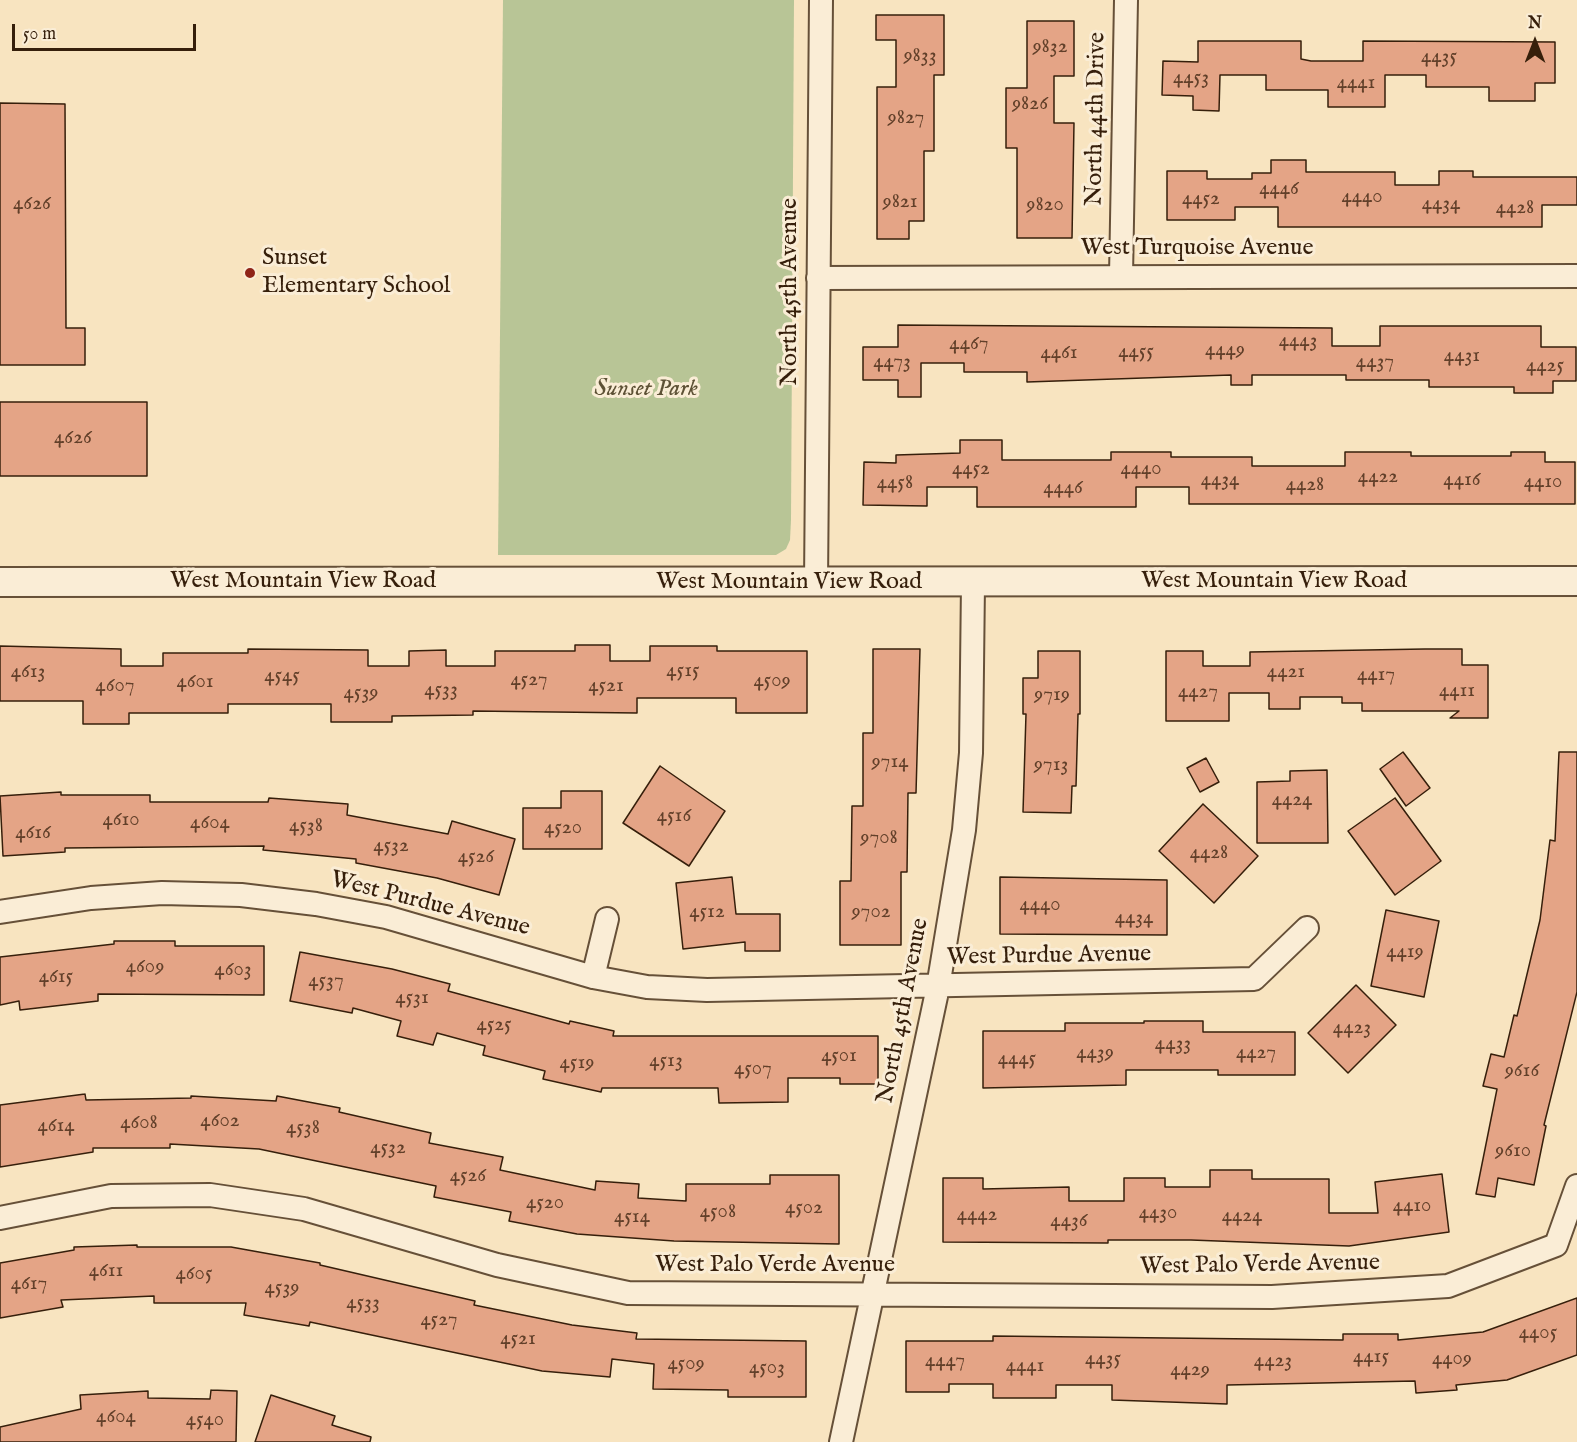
<!DOCTYPE html>
<html>
<head>
<meta charset="utf-8">
<style>
  body { margin:0 }
  #map { position:relative; width:1577px; height:1442px; overflow:hidden; background:#f8e4c0; font-family:"IM FELL English",serif }
  canvas { display:block }
  .north { position:absolute; left:1505px; top:12px; width:60px; height:60px; -webkit-text-stroke:4px #faedd6; paint-order:stroke; rotate:0deg; font-size:16px; font-weight:700; line-height:24px; text-align:center; color:#361f0b }
  .north::after { content:''; display:block; margin:auto; width:21px; height:27px; background:#361f0b; clip-path:polygon(50% 0,100% 100%,50% 72%,0 100%) }
  .scale { position:absolute; left:12px; top:24px; width:184px; height:27px; box-sizing:border-box; border:3px solid #361f0b; border-top:0; padding-left:8px; font-size:18px; line-height:21px; white-space:nowrap; color:#361f0b; -webkit-text-stroke:4px #faedd6; paint-order:stroke }
</style>
</head>
<body>
<div id="map">
<canvas width="1577" height="1442"></canvas>
<div class="north">N</div>
<div class="scale">50 m</div>
</div>
<script>
const g = document.querySelector('canvas').getContext('2d');
g.lineJoin = 'round';
function fill(path, color) {
  g.fillStyle = color;
  g.fill(path, 'evenodd');
}
function poly(rows) {
  const path = new Path2D();
  for (const r of rows) {
    path.moveTo(r[0], r[1]);
    for (let i = 2; i < r.length; i += 2) path.lineTo(r[i], r[i + 1]);
  }
  return path;
}
function trace(path, color, width, dash) {
  g.strokeStyle = color;
  g.lineWidth = width;
  g.lineCap = dash ? 'butt' : 'round';
  g.setLineDash(dash || []);
  g.stroke(path);
}
function label(font, color, halo, rows, align = 'center') {
  g.font = font + ' "IM FELL English",serif';
  g.lineWidth = 6;
  g.setLineDash([]);
  g.textBaseline = 'middle';
  g.strokeStyle = halo;
  g.fillStyle = color;
  for (const [text, x, y, turn = 0] of rows) {
    g.save();
    g.translate(x, y);
    g.rotate((+turn || 0) * Math.PI / 180);
    g.textAlign = isNaN(turn) ? turn : align;
    if (halo) g.strokeText(text, 0, 0);
    g.fillText(text, 0, 0);
    g.restore();
  }
}
fill(poly([
  [503,0,794,0,791,520,790,540,786,549,776,555,498,555]
]), '#b8c596');
const building = poly([
  [876,15,944,15,944,75,934,75,934,151,924,151,924,221,909,221,909,239,877,239,877,87,896,87,896,40,876,40,876,15],
  [1027,21,1074,21,1074,76,1054,76,1054,123,1074,123,1072,238,1017,238,1017,148,1006,148,1006,88,1027,88,1027,21],
  [1198,41,1301,41,1301,59,1311,61,1363,61,1363,41,1555,42,1555,83,1535,83,1535,101,1489,101,1489,87,1426,87,1426,75,1385,75,1385,107,1328,107,1328,90,1266,90,1266,75,1220,75,1219,111,1193,110,1193,96,1162,95,1163,61,1198,62,1198,41],
  [0,103,65,104,66,328,85,328,85,365,0,365,0,103],
  [1271,160,1306,160,1306,172,1395,172,1395,185,1439,185,1439,171,1473,171,1473,177,1577,177,1577,205,1542,205,1542,227,1278,227,1278,207,1235,207,1235,220,1167,220,1167,171,1207,171,1207,179,1252,179,1252,173,1271,173,1271,160],
  [898,325,1332,328,1332,346,1380,346,1380,326,1541,326,1541,347,1576,347,1576,381,1553,381,1553,393,1514,393,1514,387,1429,387,1429,380,1346,380,1346,375,1252,375,1252,385,1231,385,1231,375,1027,382,1027,372,964,372,964,363,921,363,921,397,898,397,898,380,863,380,863,347,898,347,898,325],
  [0,402,147,402,147,476,0,476,0,402],
  [960,440,1002,440,1002,460,1111,460,1111,452,1171,452,1171,457,1252,457,1252,466,1345,466,1345,452,1411,452,1411,456,1511,456,1511,452,1545,452,1545,462,1575,462,1575,504,1189,504,1189,487,1136,487,1136,507,977,507,977,487,927,487,927,506,863,505,864,462,896,463,896,455,960,453,960,440],
  [575,645,610,645,610,661,650,661,650,646,717,646,717,651,807,651,807,713,736,713,736,698,637,698,637,713,473,711,473,715,392,716,392,722,331,722,331,704,228,704,228,713,129,713,129,724,83,724,83,701,0,701,0,646,121,649,121,666,163,666,163,653,248,653,248,649,368,650,368,666,409,666,409,651,446,650,446,666,495,666,495,651,575,651,575,645],
  [873,649,920,649,916,793,908,793,907,872,901,872,901,945,840,945,840,881,851,881,852,806,863,806,863,733,873,733,873,649],
  [1425,649,1462,649,1462,665,1488,665,1488,718,1450,718,1459,711,1362,711,1362,703,1342,703,1342,697,1300,697,1300,709,1269,709,1269,693,1229,693,1229,721,1166,721,1166,651,1203,651,1203,666,1250,666,1250,652,1425,649],
  [1038,651,1080,651,1080,714,1078,714,1076,786,1072,786,1071,813,1023,812,1026,714,1023,714,1023,678,1038,678,1038,651],
  [1403,752,1430,788,1406,806,1380,769,1403,752],
  [1559,752,1577,752,1577,992,1544,1125,1546,1126,1534,1185,1498,1178,1495,1197,1476,1194,1497,1089,1483,1086,1491,1054,1504,1057,1514,1015,1517,1016,1540,920,1550,840,1555,841,1559,752],
  [1206,758,1219,782,1200,792,1187,768,1206,758],
  [660,766,725,811,689,866,623,823,660,766],
  [1327,770,1328,843,1257,843,1257,782,1290,781,1290,771,1327,770],
  [561,791,602,791,602,849,523,849,523,808,561,808,561,791],
  [61,792,61,795,150,795,150,802,268,802,269,798,348,804,347,815,448,834,452,821,515,839,499,895,437,878,356,863,356,859,263,850,264,846,65,848,65,852,3,856,0,796,61,792],
  [1395,798,1441,861,1395,895,1348,831,1395,798],
  [1203,804,1258,856,1214,903,1159,851,1203,804],
  [732,877,736,914,780,914,780,951,745,951,745,942,683,949,676,883,732,877],
  [1000,877,1167,880,1167,935,1000,934,1000,877],
  [1386,910,1439,921,1424,997,1371,986,1386,910],
  [114,941,175,941,175,946,264,946,264,995,98,994,98,1001,20,1010,19,1001,0,1005,0,957,114,944,114,941],
  [300,952,392,969,450,984,448,991,569,1024,570,1021,614,1031,613,1036,878,1036,878,1084,840,1084,840,1078,788,1078,788,1102,719,1103,718,1088,602,1088,601,1092,543,1079,545,1071,483,1055,485,1046,437,1033,433,1045,397,1036,401,1021,353,1008,352,1013,290,1001,300,952],
  [1356,985,1396,1025,1348,1073,1308,1033,1356,985],
  [1144,1021,1203,1021,1203,1032,1295,1032,1295,1075,1218,1075,1218,1070,1126,1070,1126,1085,983,1088,983,1031,1065,1031,1065,1023,1144,1023,1144,1021],
  [85,1094,86,1100,191,1098,191,1096,276,1101,277,1096,340,1108,339,1112,431,1133,429,1143,503,1157,500,1170,595,1190,596,1181,639,1184,638,1198,686,1201,686,1184,770,1184,770,1175,839,1175,839,1244,674,1241,577,1234,509,1221,511,1212,434,1197,436,1186,259,1149,170,1144,170,1148,93,1148,93,1152,0,1167,0,1105,85,1094],
  [1210,1170,1252,1170,1252,1179,1329,1179,1329,1213,1378,1213,1375,1182,1442,1174,1449,1232,1349,1246,1191,1240,1108,1240,1108,1243,943,1242,943,1178,983,1178,983,1189,1069,1187,1069,1201,1124,1201,1124,1178,1165,1178,1165,1187,1210,1187,1210,1170],
  [137,1245,137,1247,231,1247,320,1263,320,1265,475,1301,474,1305,572,1325,637,1333,636,1339,806,1341,806,1397,728,1397,728,1390,653,1389,654,1364,612,1359,610,1377,542,1371,310,1322,309,1326,244,1315,246,1303,154,1303,154,1296,61,1300,63,1307,0,1318,0,1263,74,1250,74,1247,137,1245],
  [1577,1298,1577,1355,1507,1380,1456,1385,1457,1390,1416,1393,1415,1381,1227,1385,1227,1404,1112,1400,1112,1385,1056,1385,1056,1398,993,1398,993,1384,949,1384,949,1392,906,1392,906,1341,993,1341,993,1336,1343,1340,1343,1334,1398,1334,1398,1340,1483,1332,1577,1298],
  [211,1390,237,1391,236,1442,0,1442,0,1427,81,1409,80,1395,148,1391,148,1398,210,1399,211,1390],
  [271,1395,335,1416,332,1425,371,1437,370,1442,255,1442,271,1395]
]);
fill(building, '#e4a486');
trace(building, '#361f0b', 1.5);
const minor = poly([
  [1121,276,1126,0],
  [818,278,1577,276],
  [816,584,821,0],
  [0,912,91,898,162,893,241,895,316,904,386,917,593,977,647,987,707,990,1254,979,1307,928],
  [593,977,607,919],
  [0,1218,111,1196,210,1195,304,1209,497,1265,628,1293,1272,1297,1448,1286,1556,1245,1577,1186],
  [841,1442,938,987,964,830,971,753,973,583]
]);
const tertiary = poly([
  [0,582,1577,581]
]);
trace(minor, '#665038', 26);
trace(tertiary, '#665038', 32);
trace(minor, '#faedd6', 22);
trace(tertiary, '#faedd6', 28);
for (const [x, y, r, color] of [
  [250,273,6,"#8f2418"]
]) {
  const dot = new Path2D();
  dot.arc(x, y, r, 0, 2 * Math.PI);
  g.fillStyle = color;
  g.fill(dot);
  trace(dot, '#faedd6', 2);
}
label('21px', '#62402a', null, [
  ["9832",1050,48],
  ["9833",920,57],
  ["4435",1439,58],
  ["4453",1191,79],
  ["4441",1356,84],
  ["9826",1030,105],
  ["9827",906,119],
  ["4446",1279,190],
  ["4440",1362,198],
  ["4452",1201,200],
  ["9821",900,203],
  ["4626",32,205],
  ["4434",1441,205],
  ["9820",1045,206],
  ["4428",1515,209],
  ["4443",1298,342],
  ["4467",969,345],
  ["4449",1225,351],
  ["4455",1136,353],
  ["4461",1059,354],
  ["4431",1462,357],
  ["4473",892,363],
  ["4437",1375,363],
  ["4425",1545,367],
  ["4626",73,439],
  ["4452",971,470],
  ["4440",1141,470],
  ["4422",1378,478],
  ["4434",1220,481],
  ["4416",1462,481],
  ["4410",1543,483],
  ["4458",895,484],
  ["4428",1305,486],
  ["4446",1063,489],
  ["4515",683,672],
  ["4613",28,673],
  ["4421",1286,673],
  ["4417",1376,676],
  ["4545",282,677],
  ["4527",529,681],
  ["4509",772,682],
  ["4601",195,683],
  ["4607",115,687],
  ["4521",606,687],
  ["4533",441,691],
  ["4411",1457,692],
  ["4427",1198,693],
  ["4539",361,694],
  ["9719",1052,696],
  ["9714",890,763],
  ["9713",1051,766],
  ["4424",1292,801],
  ["4516",674,817],
  ["4610",121,821],
  ["4604",210,824],
  ["4538",306,827],
  ["4520",563,829],
  ["4616",33,834],
  ["9708",879,839],
  ["4532",391,847],
  ["4428",1209,854],
  ["4526",476,858],
  ["4440",1040,906],
  ["4512",707,913],
  ["9702",871,913],
  ["4434",1134,919],
  ["4419",1405,953],
  ["4609",145,968],
  ["4603",233,971],
  ["4615",56,978],
  ["4537",326,982],
  ["4531",412,999],
  ["4525",494,1026],
  ["4423",1352,1029],
  ["4433",1173,1045],
  ["4439",1095,1054],
  ["4427",1256,1054],
  ["4501",839,1057],
  ["4445",1017,1060],
  ["4513",666,1062],
  ["4519",577,1064],
  ["4507",753,1070],
  ["9616",1522,1072],
  ["4602",220,1122],
  ["4608",139,1124],
  ["4614",56,1127],
  ["4538",303,1129],
  ["4532",388,1149],
  ["9610",1513,1152],
  ["4526",468,1177],
  ["4520",545,1204],
  ["4410",1412,1207],
  ["4502",804,1209],
  ["4508",718,1213],
  ["4430",1158,1214],
  ["4442",977,1216],
  ["4424",1242,1217],
  ["4514",632,1218],
  ["4436",1069,1222],
  ["4611",106,1272],
  ["4605",194,1275],
  ["4617",29,1285],
  ["4539",282,1289],
  ["4533",363,1304],
  ["4527",439,1321],
  ["4405",1538,1334],
  ["4521",518,1340],
  ["4415",1371,1358],
  ["4435",1103,1360],
  ["4409",1452,1360],
  ["4447",945,1362],
  ["4423",1273,1362],
  ["4509",686,1365],
  ["4441",1025,1367],
  ["4503",767,1369],
  ["4429",1190,1371],
  ["4604",116,1418],
  ["4540",205,1421]
]);
label('24px', '#361f0b', '#faedd6', [
  ["North 44th Drive",1097,119,-89],
  ["West Turquoise Avenue",1197,249],
  ["North 45th Avenue",791,292,-90],
  ["West Mountain View Road",303,582],
  ["West Mountain View Road",1274,582],
  ["West Mountain View Road",789,583],
  ["West Purdue Avenue",430,905,14],
  ["West Purdue Avenue",1049,957,-1],
  ["North 45th Avenue",904,1011,-79],
  ["West Palo Verde Avenue",775,1266],
  ["West Palo Verde Avenue",1260,1266,-1]
]);
label('24px', '#361f0b', '#faedd6', [
  ["Sunset",262,259],
  ["Elementary School",262,287]
], 'left');
label('italic 24px', '#5d5135', '#faedd6', [
  ["Sunset Park",646,390]
]);
</script>
</body>
</html>
